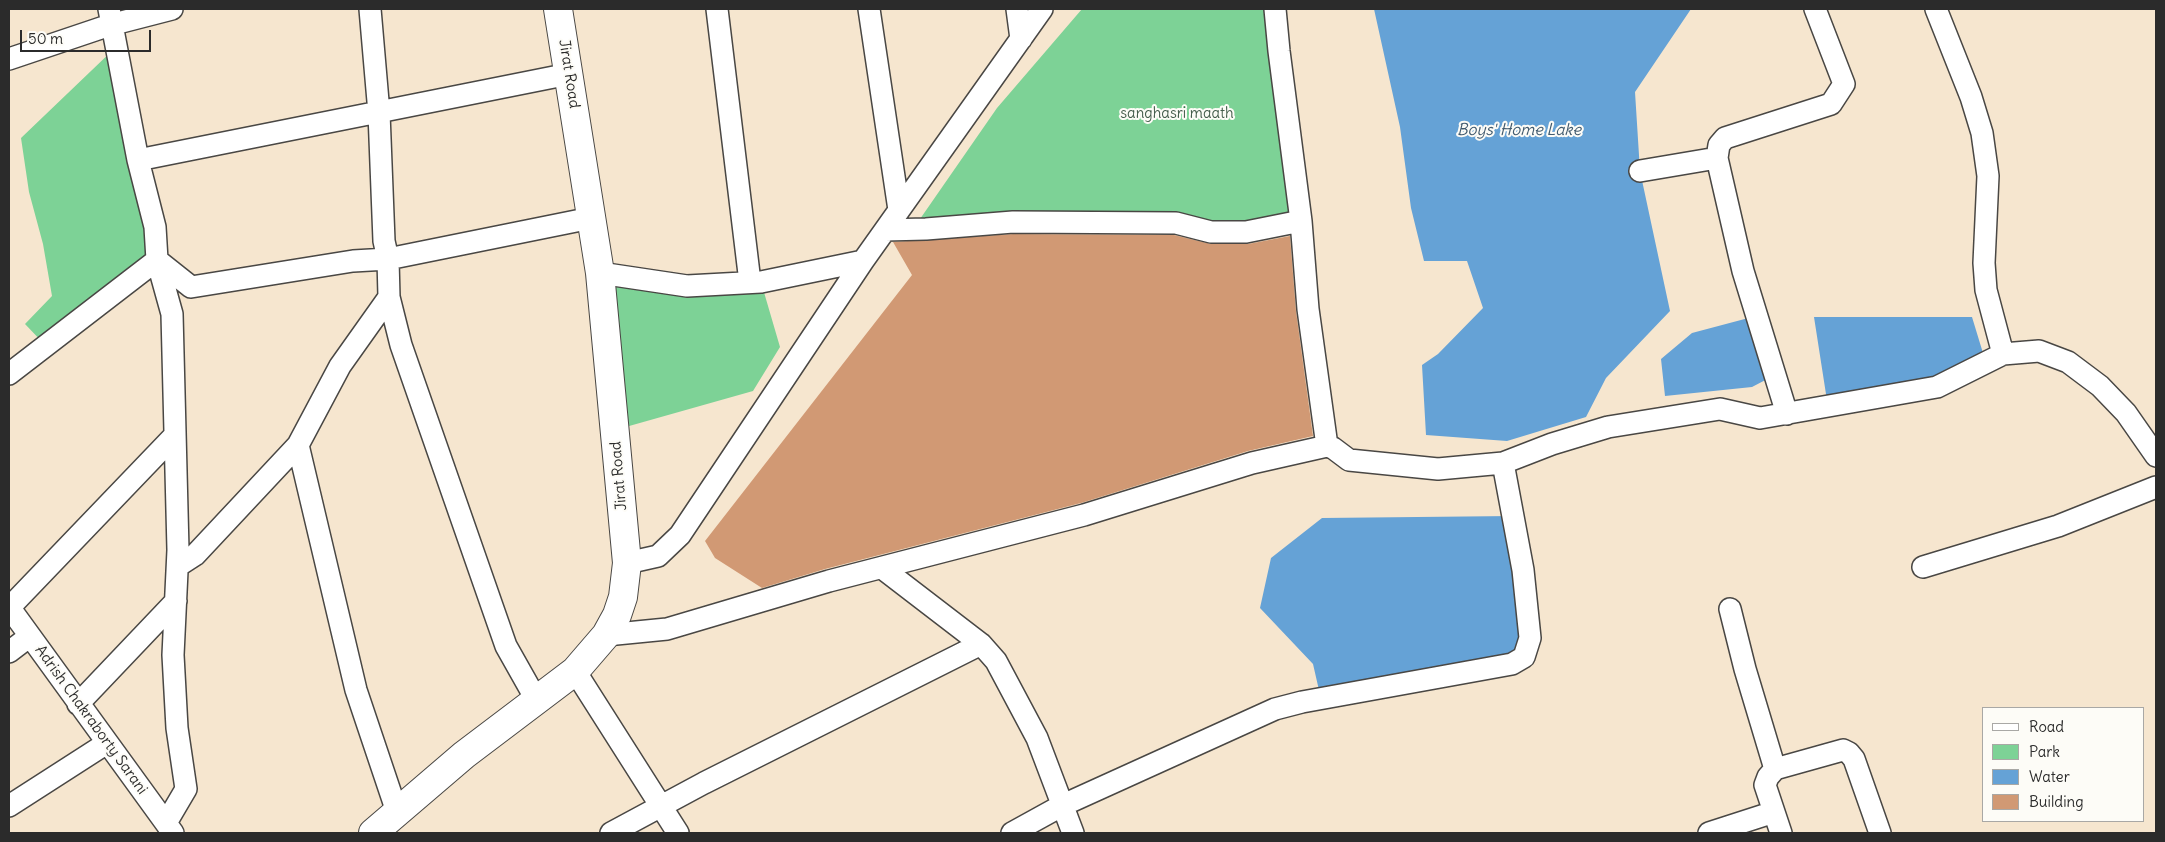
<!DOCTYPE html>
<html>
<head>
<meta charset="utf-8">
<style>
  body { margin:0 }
  #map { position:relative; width:2165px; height:842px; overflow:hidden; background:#f6e6cf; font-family:Delius,sans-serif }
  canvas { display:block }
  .frame { position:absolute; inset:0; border:10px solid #2b2b2b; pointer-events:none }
  .legend { position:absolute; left:1982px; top:707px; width:162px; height:115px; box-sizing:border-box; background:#fdfcf7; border:1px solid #a9a8a5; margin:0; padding:6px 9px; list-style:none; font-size:15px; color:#2b2b2b }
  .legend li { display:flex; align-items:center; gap:10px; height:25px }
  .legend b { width:25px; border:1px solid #a9a8a5 }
  .scale { position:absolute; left:20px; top:30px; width:131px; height:22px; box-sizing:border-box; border:2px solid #2b2b2b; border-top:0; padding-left:6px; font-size:15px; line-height:18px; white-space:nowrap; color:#2b2b2b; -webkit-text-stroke:4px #fdfcf7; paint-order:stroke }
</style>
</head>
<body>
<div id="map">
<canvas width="2165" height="842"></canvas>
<div class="frame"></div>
<ul class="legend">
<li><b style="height:6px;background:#fff"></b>Road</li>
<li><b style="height:14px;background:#7dd296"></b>Park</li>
<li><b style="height:14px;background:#65a2d6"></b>Water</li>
<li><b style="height:14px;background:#d19974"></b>Building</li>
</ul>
<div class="scale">50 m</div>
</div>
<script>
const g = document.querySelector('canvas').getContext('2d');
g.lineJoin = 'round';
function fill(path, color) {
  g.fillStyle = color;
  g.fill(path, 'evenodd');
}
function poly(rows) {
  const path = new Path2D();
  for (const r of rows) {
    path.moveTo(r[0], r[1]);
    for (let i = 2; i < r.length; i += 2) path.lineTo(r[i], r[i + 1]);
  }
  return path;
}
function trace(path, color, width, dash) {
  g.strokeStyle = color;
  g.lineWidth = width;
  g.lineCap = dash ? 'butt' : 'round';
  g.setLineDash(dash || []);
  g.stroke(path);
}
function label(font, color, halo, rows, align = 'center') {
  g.font = font + ' Delius,sans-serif';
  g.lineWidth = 4;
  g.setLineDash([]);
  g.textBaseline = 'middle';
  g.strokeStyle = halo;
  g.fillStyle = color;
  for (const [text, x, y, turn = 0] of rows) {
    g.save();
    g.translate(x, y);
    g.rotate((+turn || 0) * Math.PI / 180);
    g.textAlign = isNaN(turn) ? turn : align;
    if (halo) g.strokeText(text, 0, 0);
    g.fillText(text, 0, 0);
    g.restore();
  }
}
fill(poly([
  [1082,9,1275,9,1301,221,920,219,997,108],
  [115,48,157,260,46,346,25,324,52,296,43,244,29,192,21,138],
  [600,273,761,282,780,347,753,391,615,430]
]), '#7dd296');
fill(poly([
  [1374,9,1691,9,1635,92,1640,171,1670,311,1606,378,1586,417,1507,441,1426,435,1422,365,1438,354,1483,308,1467,261,1424,261,1411,208,1400,127],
  [1756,316,1775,375,1752,387,1665,396,1661,359,1692,333],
  [1814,317,1972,317,1986,363,1828,407],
  [1513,516,1524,657,1321,699,1313,664,1260,608,1271,558,1322,518]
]), '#65a2d6');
fill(poly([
  [1013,234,1174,235,1211,244,1248,244,1290,236,1296,311,1313,436,1248,451,1081,503,825,569,762,588,715,558,705,541,912,275,893,242]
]), '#d19974');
const minor = poly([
  [109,9,138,160,155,227,157,260,172,314,178,550,173,655,177,728,186,789,166,823],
  [370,9,379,113,384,241,388,259,389,297,401,345,506,646,537,701],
  [717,9,750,282],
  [869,9,899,210],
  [1017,9,1021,39],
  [1275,9,1279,51,1301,221],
  [1936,9,1971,97,1982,133,1988,176,1984,263,1986,290,2003,354],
  [9,59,110,25,172,9],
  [138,160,569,74],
  [1640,171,1717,158],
  [885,230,926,229,1013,222,1176,223,1211,232,1246,232,1301,221,1308,309,1327,446],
  [600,273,687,286,761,282,863,261],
  [389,297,340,366,298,445,356,690,397,812],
  [9,374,157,260,191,287,353,261,388,259,591,218],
  [1787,414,1743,271,1717,158,1719,145,1725,138,1831,104,1844,84,1815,9],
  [627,563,658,556,680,535,863,261,1042,9],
  [178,566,195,555,298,445],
  [1923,567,2058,526,2156,487],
  [882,568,981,644,996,661,1037,738,1073,833],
  [9,607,173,833],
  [9,608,175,435],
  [1730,609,1745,669,1775,769],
  [606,635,667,629,829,581,1084,515,1252,463,1327,446,1333,448,1349,460,1438,469,1503,463,1552,444,1608,427,1720,409,1760,418,1937,387,2003,354,2039,351,2068,362,2100,386,2126,413,2156,456],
  [9,652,30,636],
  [575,671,678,833],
  [78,704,176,601],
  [9,806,107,743],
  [611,833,704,783,981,644],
  [1012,833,1061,806,1275,709,1302,702,1512,664,1524,657,1530,638,1523,570,1503,463],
  [1709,833,1774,812],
  [1781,833,1765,785,1768,777,1775,769,1843,750,1849,753,1854,759,1880,833]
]);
const major = poly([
  [373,833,464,755,575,671,606,635,617,615,623,597,627,563,600,273,558,9]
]);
trace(minor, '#494744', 24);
trace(major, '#494744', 30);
trace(minor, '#fff', 21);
trace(major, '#fff', 28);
label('15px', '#2b2b2b', '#fdfcf7', [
  ["Jirat Road",569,74,81],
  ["Jirat Road",619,476,-95],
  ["Adrish Chakraborty Sarani",91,720,54]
]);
label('15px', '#445d4b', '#fdfcf7', [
  ["sanghasri maath",1177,114]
]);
label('italic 16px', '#425b6f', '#fdfcf7', [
  ["Boys' Home Lake",1519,130]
]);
</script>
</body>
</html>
